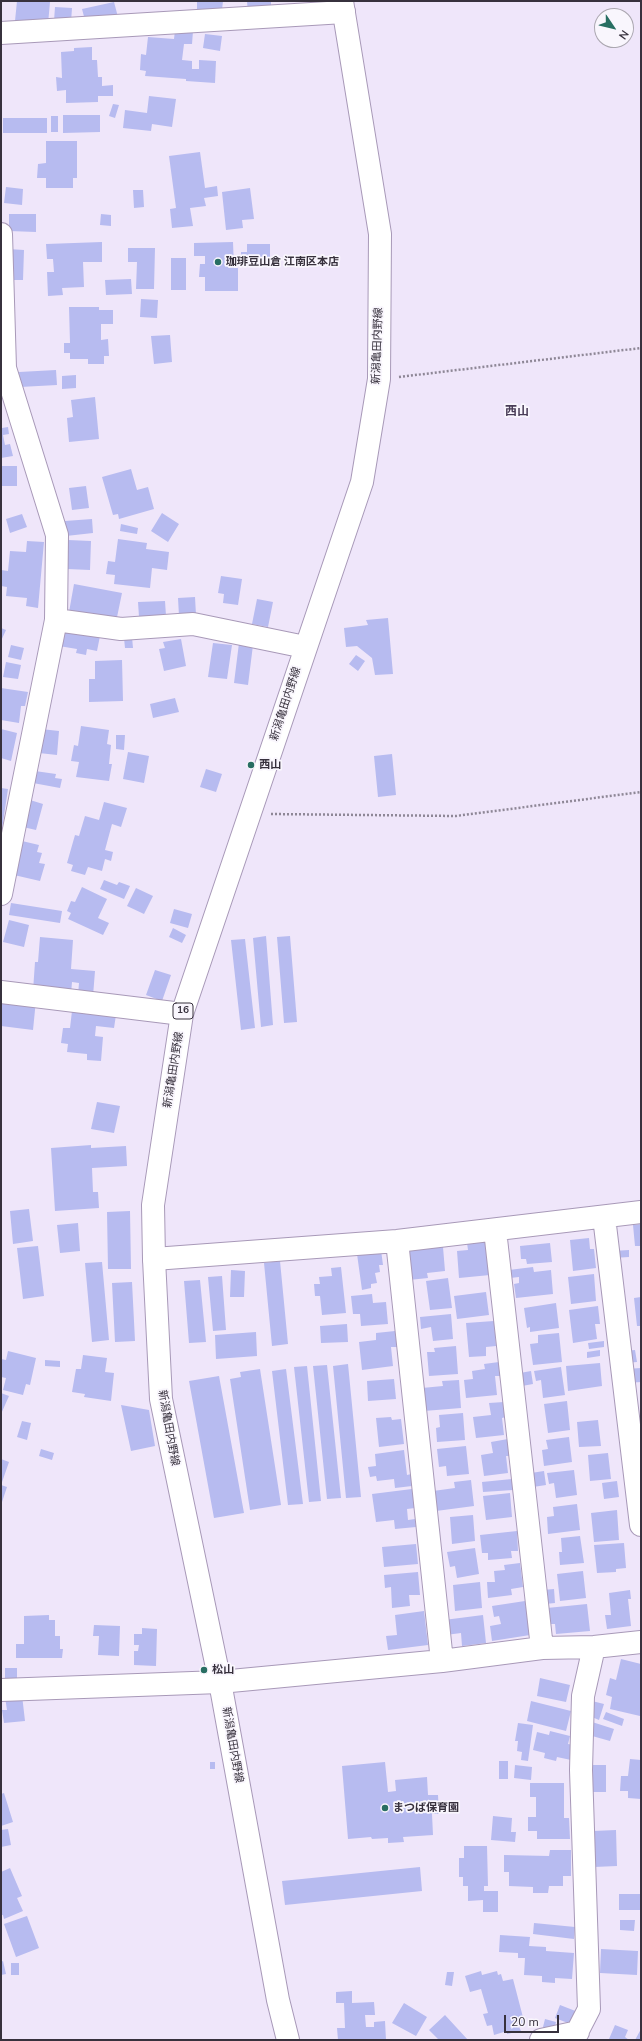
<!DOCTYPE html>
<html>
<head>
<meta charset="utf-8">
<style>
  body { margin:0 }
  #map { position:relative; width:642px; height:2041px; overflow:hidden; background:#efe6fa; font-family:"Nunito Sans",sans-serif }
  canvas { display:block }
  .frame { position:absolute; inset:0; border:2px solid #37313d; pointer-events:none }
  .north { position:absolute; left:594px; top:8px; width:40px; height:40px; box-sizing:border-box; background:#f9f6fd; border:1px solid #aba7b0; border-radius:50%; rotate:125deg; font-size:11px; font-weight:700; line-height:16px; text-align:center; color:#37313d }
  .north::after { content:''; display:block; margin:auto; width:14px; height:18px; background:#286e62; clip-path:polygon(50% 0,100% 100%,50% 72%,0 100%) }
  .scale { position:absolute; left:504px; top:2015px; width:55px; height:18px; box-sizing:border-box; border:2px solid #37313d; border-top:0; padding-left:5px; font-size:12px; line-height:14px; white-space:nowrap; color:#37313d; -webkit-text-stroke:3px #f9f6fd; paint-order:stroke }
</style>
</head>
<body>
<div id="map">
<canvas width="642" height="2041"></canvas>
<div class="frame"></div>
<div class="north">N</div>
<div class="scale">20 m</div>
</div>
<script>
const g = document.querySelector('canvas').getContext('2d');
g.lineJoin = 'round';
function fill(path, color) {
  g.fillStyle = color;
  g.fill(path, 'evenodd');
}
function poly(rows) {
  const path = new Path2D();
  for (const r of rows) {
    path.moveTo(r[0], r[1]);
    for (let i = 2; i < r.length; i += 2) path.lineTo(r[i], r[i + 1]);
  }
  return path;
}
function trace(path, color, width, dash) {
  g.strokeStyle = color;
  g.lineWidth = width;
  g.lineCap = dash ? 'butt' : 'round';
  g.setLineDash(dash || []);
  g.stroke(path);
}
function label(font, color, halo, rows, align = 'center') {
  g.font = font + ' "Nunito Sans","Noto Sans JP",sans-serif';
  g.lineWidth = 3.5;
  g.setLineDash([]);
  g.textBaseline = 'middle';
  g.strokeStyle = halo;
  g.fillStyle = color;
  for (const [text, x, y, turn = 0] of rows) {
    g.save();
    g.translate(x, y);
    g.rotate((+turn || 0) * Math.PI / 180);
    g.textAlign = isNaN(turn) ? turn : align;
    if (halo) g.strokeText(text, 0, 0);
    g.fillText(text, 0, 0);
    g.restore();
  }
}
fill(poly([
  [17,1,50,2,48,24,15,21],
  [197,1,223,1,222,10,197,10],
  [247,1,271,1,271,12,248,14],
  [114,2,118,17,86,24,82,9],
  [55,7,72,8,71,22,54,21],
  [175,30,193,31,192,44,184,44,182,60,192,61,192,69,199,69,199,60,216,61,215,83,186,81,186,79,145,76,146,71,140,70,141,54,146,55,148,37,174,39],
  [205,34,222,36,220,51,203,48],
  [92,47,92,60,97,60,98,77,102,77,102,86,113,85,113,96,98,96,98,102,66,103,66,90,57,91,56,77,62,78,61,52,74,51,74,48],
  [149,96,176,99,172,127,152,124,151,131,123,128,125,110,147,113],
  [113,104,119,105,115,118,109,116],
  [63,115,100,115,100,132,63,133],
  [51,116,58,116,58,132,51,132],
  [3,118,47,118,47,133,3,133],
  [46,141,77,141,77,178,73,178,73,188,46,188,46,178,37,178,38,164,46,163],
  [200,152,205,188,217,186,218,196,204,198,206,206,190,208,193,226,172,228,170,209,176,208,169,156],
  [6,187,23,189,22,205,4,203],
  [250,188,254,219,242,220,243,228,226,230,222,192],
  [133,190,143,190,144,207,134,208],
  [9,214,36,214,36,232,9,231],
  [101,214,111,215,111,226,100,225],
  [102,242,102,262,83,262,84,287,62,288,63,295,48,296,47,272,54,272,53,259,47,259,46,244],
  [233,242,234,268,238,268,238,291,205,291,205,277,199,277,200,264,205,264,205,256,194,256,194,243],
  [247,244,270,244,270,267,241,267,241,252,247,252],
  [128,248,155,248,154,289,136,289,137,262,128,262],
  [8,249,24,250,23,280,7,280],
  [171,258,186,258,186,290,171,290],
  [131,279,132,294,106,295,105,280],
  [141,299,158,300,157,318,140,317],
  [69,307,99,307,99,310,113,310,113,324,101,324,101,340,108,339,109,356,104,356,104,364,88,364,88,359,70,359,70,353,64,353,64,343,70,343],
  [170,335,172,362,154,364,151,336],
  [56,370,57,385,20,387,19,372],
  [76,375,76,388,62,389,62,376],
  [95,397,99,439,69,442,67,418,73,417,71,400],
  [1,425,2,428,8,427,9,434,3,435,5,445,10,444,13,456,1,458],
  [1,466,17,466,17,486,1,486],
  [131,469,137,490,148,487,154,509,119,519,118,514,113,515,102,477],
  [86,486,89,508,72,510,69,488],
  [162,513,179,524,168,542,151,531],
  [22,514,27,527,10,533,6,519],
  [92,519,93,533,66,536,65,521],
  [121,524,138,528,137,534,120,531],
  [118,539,147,543,146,549,169,552,167,570,152,568,150,588,114,584,115,575,106,574,108,561,115,562],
  [68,540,91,541,90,570,67,569],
  [27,541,44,542,38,608,26,606,27,598,6,596,7,587,1,586,1,570,8,571,10,551,26,552],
  [221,576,242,579,238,605,223,603,224,594,218,593],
  [74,584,122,593,116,622,69,612],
  [195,597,196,615,179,616,178,598],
  [257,599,273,602,268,627,252,624],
  [165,601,166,616,139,617,138,602],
  [388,618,393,674,375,675,372,658,357,646,346,647,344,628,368,625,366,620],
  [1,628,6,630,1,641],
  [62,629,100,636,97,651,87,649,86,655,76,653,77,649,59,646],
  [132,637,133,648,125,648,124,638],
  [181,639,186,666,164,671,159,649,165,648,163,642],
  [213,643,232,645,227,679,208,677],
  [239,643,253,645,248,685,234,683],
  [11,645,24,648,21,660,8,657],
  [356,655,365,661,358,671,349,664],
  [122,660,123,701,89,702,89,679,95,679,95,661],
  [6,662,21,665,18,679,3,677],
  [1,688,28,692,25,706,21,706,19,723,1,720],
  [175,698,179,712,153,718,150,704],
  [81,726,109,730,107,744,111,745,109,764,112,764,109,781,76,777,79,762,71,761,74,745,78,746],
  [1,729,17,733,11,761,1,758],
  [41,729,59,731,57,755,39,753],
  [116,735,125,735,124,750,116,749],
  [128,752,149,756,144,783,123,779],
  [392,754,396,795,378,797,374,756],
  [206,769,222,774,216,792,200,787],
  [35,771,56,774,55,778,62,779,60,788,33,783],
  [1,788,8,789,2,829,1,829],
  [30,800,43,804,36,830,23,827],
  [104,802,127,808,121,827,112,824,105,850,113,852,111,861,105,859,102,871,88,867,85,875,71,871,73,865,67,863,75,835,79,836,85,816,99,820],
  [22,841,39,845,37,852,42,853,39,863,45,864,40,881,14,875],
  [104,880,117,885,119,882,130,886,124,899,100,889],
  [82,887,107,899,98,918,109,923,103,935,68,919,71,913,67,911,71,901,75,902],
  [136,888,153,896,144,914,127,906],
  [11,903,62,911,60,923,9,915],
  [174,909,192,914,188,928,170,923],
  [9,920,29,925,24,947,3,942],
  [173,928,186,935,182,943,169,937],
  [266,936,273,1025,261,1027,253,938],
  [290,936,297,1022,284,1023,277,937],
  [40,937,73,940,71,969,95,971,93,996,78,995,79,983,72,982,71,994,33,991,35,962,38,962],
  [245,939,255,1028,241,1030,231,940],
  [155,970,171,975,162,1001,146,995],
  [1,996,36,1000,33,1030,1,1026],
  [72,1011,116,1015,114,1028,96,1026,95,1036,103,1037,101,1061,87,1060,87,1054,67,1052,68,1044,61,1043,63,1028,70,1028],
  [97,1102,120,1106,114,1133,91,1129],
  [91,1145,91,1148,126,1146,127,1166,92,1168,93,1192,98,1192,99,1208,55,1211,51,1148],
  [29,1209,33,1241,13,1244,10,1211],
  [130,1211,131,1269,108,1269,107,1212],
  [78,1223,80,1251,60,1253,57,1225],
  [641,1224,641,1246,635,1246,633,1225],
  [589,1238,590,1249,594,1249,596,1268,573,1271,570,1240],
  [487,1241,490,1275,459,1278,457,1251,468,1250,467,1243],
  [550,1243,552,1262,527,1264,526,1259,521,1259,520,1246],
  [38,1246,44,1296,23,1299,17,1248],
  [443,1247,445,1271,427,1273,428,1278,409,1280,406,1250],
  [381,1250,383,1265,379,1265,380,1272,375,1273,377,1283,371,1284,371,1288,362,1290,357,1254],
  [629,1250,629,1257,613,1258,613,1251],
  [280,1261,288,1344,272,1346,264,1263],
  [102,1262,109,1340,92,1342,85,1263],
  [341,1267,346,1313,322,1315,320,1296,315,1296,314,1284,320,1284,319,1277,332,1276,331,1268],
  [533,1267,534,1272,551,1270,553,1294,516,1298,514,1284,519,1283,519,1277,510,1278,509,1270],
  [231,1270,245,1271,244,1297,230,1297],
  [594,1274,596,1301,571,1304,568,1277],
  [222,1276,226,1330,213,1331,208,1277],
  [448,1278,452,1308,430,1310,426,1281],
  [200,1280,206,1342,189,1343,184,1281],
  [132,1282,135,1341,115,1342,112,1283],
  [486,1292,489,1315,457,1319,454,1296],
  [372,1294,373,1303,386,1302,388,1324,361,1326,360,1314,353,1314,351,1296],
  [641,1297,641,1326,637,1326,634,1298],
  [556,1303,559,1328,530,1332,530,1327,527,1328,524,1308],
  [598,1306,600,1324,595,1324,597,1339,573,1343,569,1310],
  [451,1314,453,1339,433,1341,431,1327,421,1329,420,1317],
  [494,1321,496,1346,486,1347,486,1356,469,1357,466,1323],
  [347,1324,348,1342,321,1343,320,1326],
  [395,1331,397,1347,391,1347,393,1366,362,1370,359,1342,376,1340,376,1333],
  [256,1332,257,1356,216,1359,215,1335],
  [559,1333,562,1362,533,1365,530,1344,538,1343,538,1335],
  [604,1341,604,1347,589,1349,588,1343],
  [456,1346,458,1374,429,1376,427,1352,435,1352,434,1348],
  [600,1350,600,1356,587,1358,587,1352],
  [635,1350,637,1362,626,1363,624,1351],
  [8,1351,36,1358,30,1385,26,1384,23,1395,3,1390,6,1378,1,1377,1,1359,6,1360],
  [83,1355,107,1358,105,1372,114,1373,111,1401,84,1397,85,1394,72,1392,76,1369,81,1369],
  [45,1360,60,1361,60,1367,45,1366],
  [499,1362,501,1376,495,1376,497,1395,466,1398,464,1380,473,1379,472,1371,485,1369,484,1364],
  [600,1363,602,1386,568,1391,566,1366],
  [348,1364,361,1497,346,1498,333,1366],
  [327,1365,341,1498,327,1499,313,1366],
  [307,1366,321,1501,309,1502,294,1367],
  [561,1367,565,1395,543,1398,541,1380,536,1381,534,1371],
  [641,1368,641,1382,628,1383,626,1369],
  [260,1369,281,1505,250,1510,230,1379,241,1377,240,1372],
  [286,1369,303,1504,288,1505,272,1371],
  [531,1371,533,1384,522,1386,520,1373],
  [219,1376,244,1513,214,1518,189,1381],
  [394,1379,396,1399,368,1401,367,1381],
  [459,1380,461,1408,424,1411,422,1388,443,1386,442,1381],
  [1,1393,9,1396,1,1414],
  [567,1401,570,1430,548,1433,544,1404],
  [504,1402,506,1417,502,1418,504,1435,476,1438,473,1417,491,1415,489,1403],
  [121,1405,149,1410,155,1446,131,1451],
  [463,1413,465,1440,437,1442,436,1428,440,1427,439,1415],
  [391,1417,392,1420,401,1419,404,1444,379,1447,376,1418],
  [598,1420,601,1446,579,1447,577,1422],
  [22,1421,31,1423,27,1440,17,1437],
  [569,1437,572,1462,544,1466,542,1450,548,1449,546,1440],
  [508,1439,511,1456,506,1456,508,1473,484,1476,481,1455,493,1453,491,1442],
  [466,1446,469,1474,447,1476,446,1466,439,1467,437,1449],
  [41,1449,54,1453,52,1460,39,1456],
  [404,1450,407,1475,411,1474,412,1486,395,1488,394,1479,377,1481,376,1476,370,1477,368,1467,376,1466,375,1454],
  [608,1453,611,1479,590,1481,588,1455],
  [1,1459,9,1462,1,1485,7,1487,1,1505],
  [574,1470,577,1495,556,1498,554,1483,549,1484,547,1473],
  [544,1471,546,1485,533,1487,531,1473],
  [512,1479,513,1490,483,1492,482,1482],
  [471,1480,474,1506,436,1511,433,1491,455,1488,454,1482],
  [617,1481,619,1497,604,1499,602,1483],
  [412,1489,415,1508,407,1509,408,1520,415,1519,416,1527,395,1529,394,1520,376,1522,372,1494],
  [510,1493,512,1517,486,1520,483,1496],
  [577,1504,580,1530,548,1534,547,1517,554,1516,553,1507],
  [617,1510,619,1540,594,1542,591,1513],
  [473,1515,475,1541,452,1544,450,1517],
  [517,1531,518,1551,511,1551,512,1558,488,1560,488,1553,482,1553,480,1535],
  [580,1536,584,1563,560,1565,559,1552,562,1552,561,1538],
  [624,1543,626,1568,616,1569,616,1572,597,1573,594,1545],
  [416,1544,418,1564,384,1567,382,1547],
  [475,1548,479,1574,457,1578,455,1566,450,1567,447,1552],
  [520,1563,523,1587,511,1589,512,1595,488,1598,487,1582,495,1582,494,1571,505,1570,504,1565],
  [583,1571,586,1598,560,1601,557,1574],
  [418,1572,420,1595,409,1595,410,1606,392,1608,391,1587,385,1588,384,1575],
  [480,1582,482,1608,455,1611,453,1585],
  [554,1589,555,1603,545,1604,543,1590],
  [630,1590,631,1599,628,1599,631,1626,607,1629,605,1615,611,1615,609,1593],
  [525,1601,530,1635,492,1641,490,1626,501,1624,499,1616,494,1617,492,1606],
  [587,1604,590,1631,556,1634,555,1624,549,1624,547,1608],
  [424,1611,428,1645,388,1650,386,1636,397,1635,395,1615],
  [49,1615,49,1620,55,1620,55,1636,60,1636,60,1649,63,1649,62,1658,16,1658,16,1644,24,1644,24,1616],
  [483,1615,486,1643,462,1646,461,1633,446,1635,444,1620],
  [94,1625,120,1626,119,1656,98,1655,99,1636,93,1636],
  [142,1628,157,1629,156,1666,134,1665,134,1651,138,1651,139,1645,134,1645,134,1634,142,1634],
  [621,1659,641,1664,640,1716,610,1709,612,1697,606,1695,610,1678,616,1680],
  [5,1668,17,1668,17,1680,5,1680],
  [540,1678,570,1685,566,1702,537,1696],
  [22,1695,25,1721,4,1723,2,1710,7,1710,5,1697],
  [531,1701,571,1711,566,1731,527,1721],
  [592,1701,604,1704,599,1720,587,1715],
  [606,1712,624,1719,622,1726,603,1719],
  [589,1721,614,1729,610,1741,585,1734],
  [518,1723,533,1725,528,1761,521,1760,522,1752,517,1751,518,1741,515,1741],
  [550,1731,570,1736,568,1744,574,1745,571,1760,557,1757,556,1761,544,1758,545,1753,533,1750,537,1732,549,1735],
  [630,1759,641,1760,641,1799,628,1798,628,1791,620,1791,621,1776,628,1776],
  [499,1761,508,1761,508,1779,499,1779],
  [210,1762,215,1762,215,1769,210,1769],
  [385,1762,388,1792,396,1791,395,1780,427,1777,428,1795,438,1795,439,1814,432,1814,433,1835,403,1837,404,1842,388,1843,388,1838,372,1839,371,1837,348,1839,342,1766],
  [515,1765,532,1767,531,1780,514,1778],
  [588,1765,606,1765,606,1792,587,1792],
  [530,1783,564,1783,564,1818,569,1818,570,1839,537,1839,537,1831,528,1831,528,1817,536,1817,536,1797,530,1797],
  [4,1793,13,1822,1,1826,1,1794],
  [493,1816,512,1818,511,1832,516,1832,515,1842,491,1840],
  [8,1829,11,1845,1,1847,1,1830],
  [616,1830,617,1866,594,1867,593,1831],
  [464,1846,487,1846,488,1886,484,1886,484,1891,498,1891,498,1912,483,1912,483,1900,468,1901,468,1886,463,1886,463,1877,459,1877,459,1858,464,1858],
  [550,1850,571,1850,571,1876,563,1876,563,1886,549,1886,548,1893,533,1893,533,1887,509,1886,509,1872,504,1872,504,1855,549,1856],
  [420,1867,422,1891,285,1905,282,1881],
  [10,1868,22,1896,17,1898,23,1911,4,1919,3,1915,1,1915,1,1872],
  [619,1894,641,1894,641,1910,619,1910],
  [27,1916,39,1948,16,1957,4,1924],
  [620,1920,635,1920,634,1931,620,1930],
  [534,1923,575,1927,574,1939,533,1934],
  [500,1935,530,1937,529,1946,546,1947,546,1951,574,1953,572,1979,555,1978,555,1983,542,1982,542,1976,524,1975,525,1958,518,1958,518,1953,499,1952],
  [601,1949,638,1951,637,1975,600,1973],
  [3,1961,6,1974,1,1975,1,1962],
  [11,1963,19,1963,19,1975,11,1975],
  [481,1971,482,1975,497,1971,498,1975,501,1974,503,1981,513,1979,525,2025,519,2027,521,2031,507,2034,507,2031,494,2035,492,2025,487,2026,483,2014,488,2013,481,1989,470,1992,465,1976],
  [447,1972,454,1972,452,1986,445,1985],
  [352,1991,352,2003,374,2002,375,2015,365,2015,366,2027,374,2027,374,2022,385,2021,386,2040,338,2040,337,2028,345,2028,344,2003,336,2003,336,1992],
  [404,2003,427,2017,416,2036,392,2023],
  [560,2005,578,2012,573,2025,555,2018],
  [445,2015,468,2040,439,2040,429,2030],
  [545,2019,556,2022,553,2034,542,2031],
  [615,2025,628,2030,625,2037,629,2040,609,2039],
  [641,2029,641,2040,635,2040]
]), '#b7bbf0');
const minor = poly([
  [1,33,344,12],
  [1,234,5,368,57,535,56,620,1,894],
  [56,620,121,629,193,624,305,647],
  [1,992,182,1014],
  [604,1217,641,1525],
  [495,1230,542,1648],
  [397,1241,442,1661],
  [154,1259,397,1241,641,1212],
  [1,1690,220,1682,442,1661,542,1648,594,1647,641,1642],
  [541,2040,578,2032],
  [573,2040,589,2009,581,1770,583,1696,594,1647]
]);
const major = poly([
  [288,2040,278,2000,220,1682,161,1399,154,1259,153,1205,182,1014,362,482,379,379,380,234,342,1]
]);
trace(minor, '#a899b8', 24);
trace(major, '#a899b8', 24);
trace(poly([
  [399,377,641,348],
  [271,814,456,816,641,792]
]), '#8e8796', 2.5, [2, 2]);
trace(minor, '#fff', 22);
trace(major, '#fff', 22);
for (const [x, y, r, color] of [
  [218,262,4,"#286e62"],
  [251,765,4,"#286e62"],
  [204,1670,4,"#286e62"],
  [385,1808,4,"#286e62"]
]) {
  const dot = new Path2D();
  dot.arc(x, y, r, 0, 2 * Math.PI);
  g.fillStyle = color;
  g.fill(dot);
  trace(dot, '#f9f6fd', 1.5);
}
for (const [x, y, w] of [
  [183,1011,20]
]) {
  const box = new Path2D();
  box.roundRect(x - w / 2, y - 8, w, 16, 3);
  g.fillStyle = '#f9f6fd';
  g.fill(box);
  trace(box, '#37313d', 1);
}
label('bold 10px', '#37313d', null, [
  ["16",183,1011]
]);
label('bold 11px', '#37313d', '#f9f6fd', [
  ["珈琲豆山倉 江南区本店",226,262],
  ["西山",259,765],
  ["松山",212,1670],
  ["まつば保育園",393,1808]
], 'left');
label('11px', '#37313d', '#f9f6fd', [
  ["新潟亀田内野線",378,346,-88],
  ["新潟亀田内野線",286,704,-72],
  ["新潟亀田内野線",174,1070,-81],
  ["新潟亀田内野線",168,1428,80],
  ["新潟亀田内野線",232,1745,80]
]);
label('bold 12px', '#493c57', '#f9f6fd', [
  ["西山",517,412]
]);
</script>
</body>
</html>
